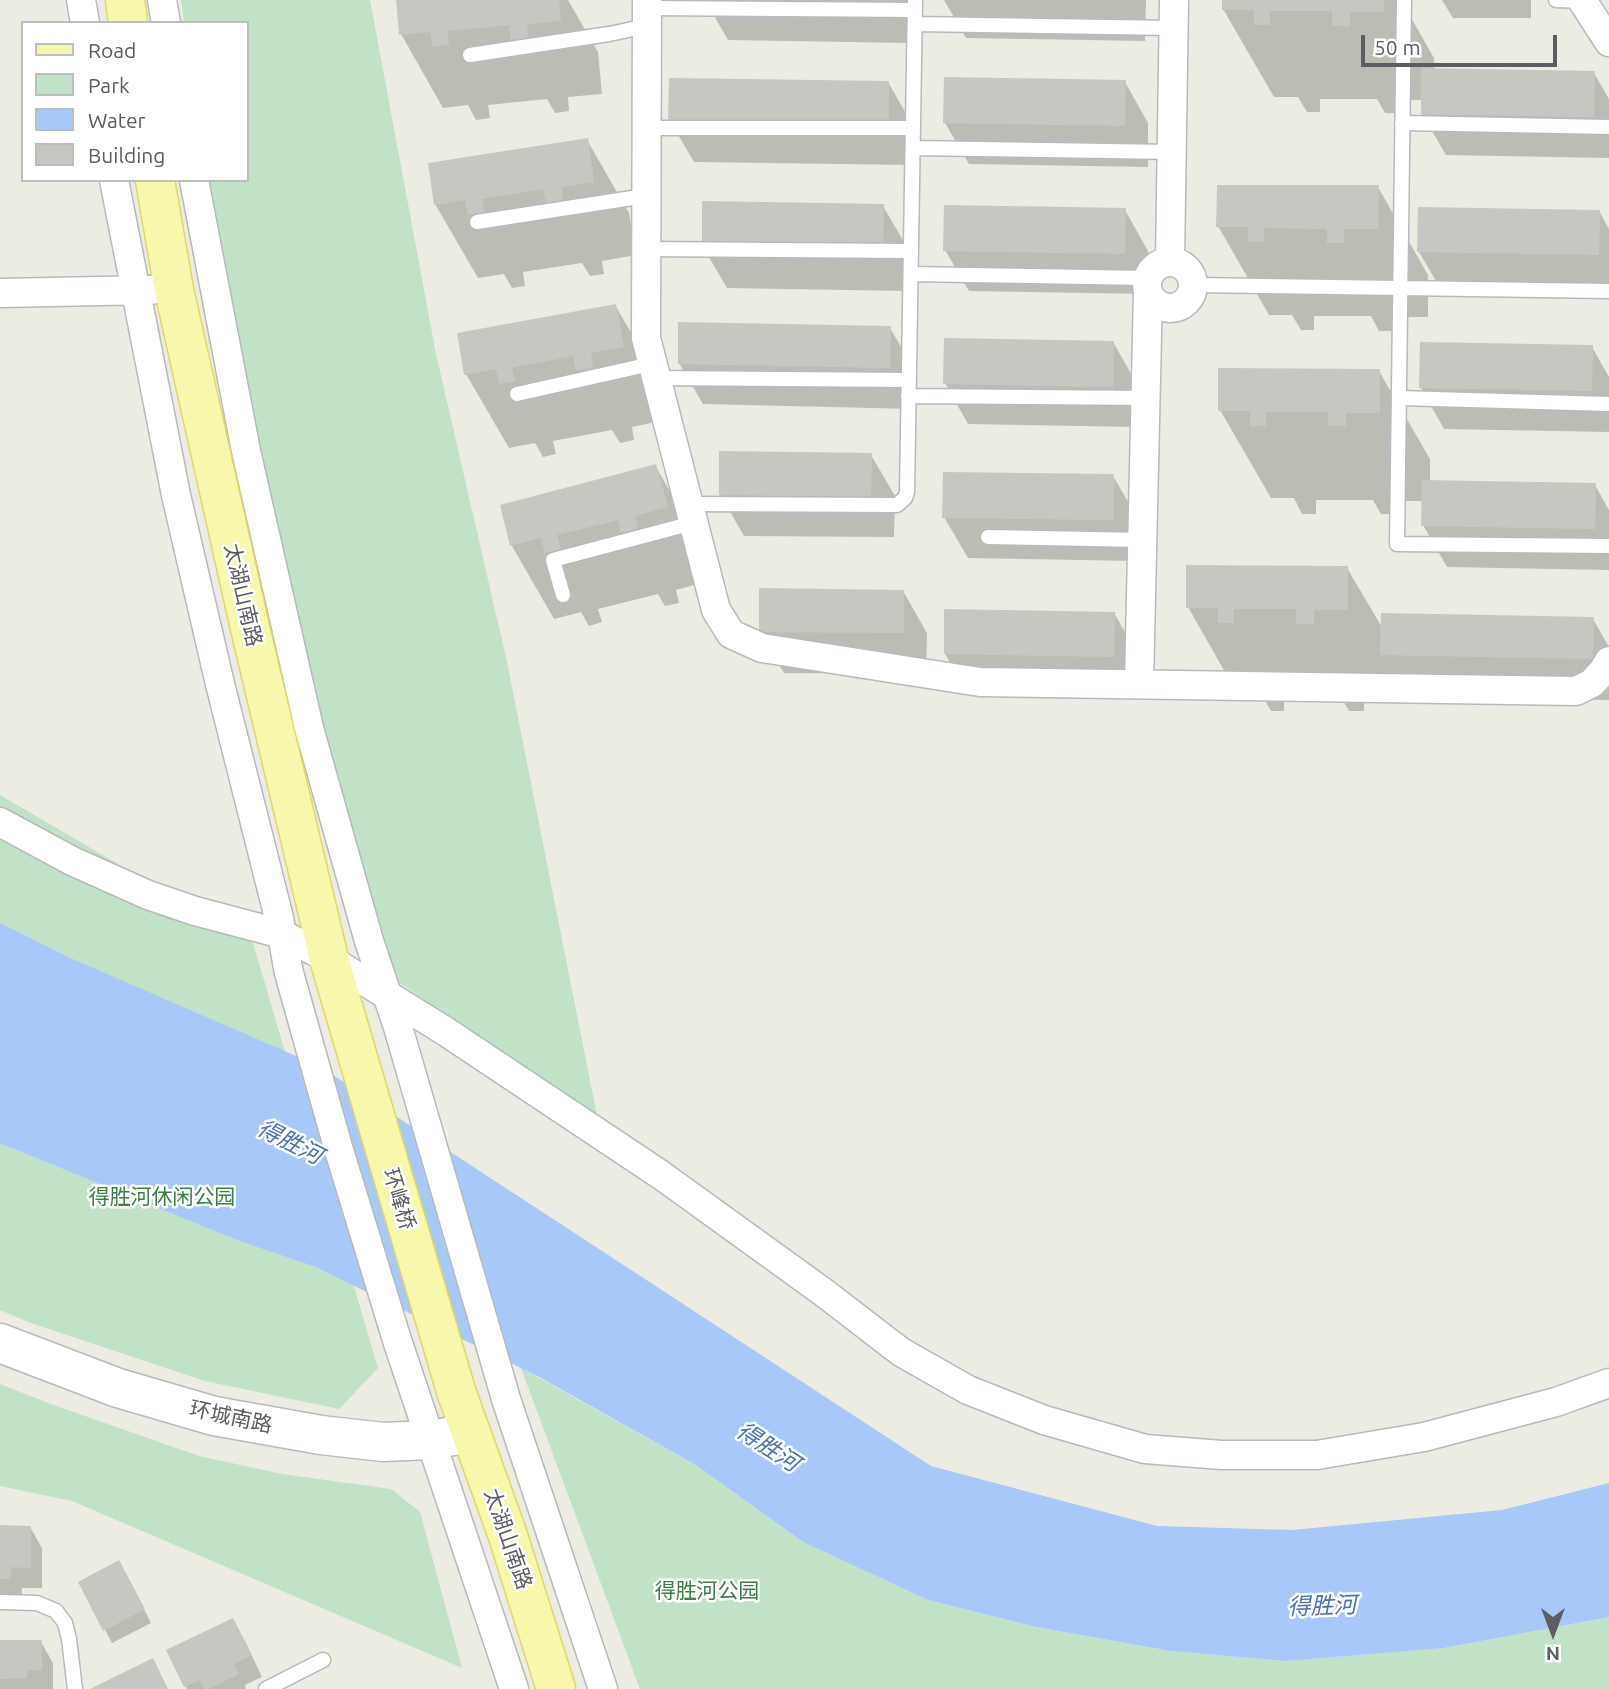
<!DOCTYPE html>
<html>
<head>
<meta charset="utf-8">
<style>
  body { margin:0 }
  #map { position:relative; width:1609px; height:1689px; overflow:hidden; background:#ecece2; font-family:Ubuntu,sans-serif }
  canvas { display:block }
  .legend { position:absolute; left:21px; top:21px; width:228px; height:161px; box-sizing:border-box; background:#fff; border:2px solid #bdbec0; margin:0; padding:9px 12px; list-style:none; font-size:21px; color:#5b5d62 }
  .legend li { display:flex; align-items:center; gap:14px; height:35px }
  .legend b { width:35px; border:2px solid #bdbec0 }
  .north { position:absolute; left:1518px; top:1598px; width:70px; height:70px; -webkit-text-stroke:5px #fff; paint-order:stroke; rotate:180deg; font-size:19px; font-weight:700; line-height:28px; text-align:center; color:#5b5d62 }
  .north::after { content:''; display:block; margin:auto; width:24px; height:32px; background:#5b5d62; clip-path:polygon(50% 0,100% 100%,50% 72%,0 100%) }
  .scale { position:absolute; left:1361px; top:35px; width:196px; height:32px; box-sizing:border-box; border:4px solid #5b5d62; border-top:0; padding-left:9px; font-size:21px; line-height:24px; white-space:nowrap; color:#5b5d62; -webkit-text-stroke:5px #fff; paint-order:stroke }
</style>
</head>
<body>
<div id="map">
<canvas width="1609" height="1689"></canvas>
<ul class="legend">
<li><b style="height:9px;background:#f8f8ac"></b>Road</li>
<li><b style="height:19px;background:#c1e2c6"></b>Park</li>
<li><b style="height:19px;background:#a7c8f8"></b>Water</li>
<li><b style="height:19px;background:#c8c6c0"></b>Building</li>
</ul>
<div class="north">N</div>
<div class="scale">50 m</div>
</div>
<script>
const g = document.querySelector('canvas').getContext('2d');
g.lineJoin = 'round';
function fill(path, color) {
  g.fillStyle = color;
  g.fill(path, 'evenodd');
}
function poly(rows) {
  const path = new Path2D();
  for (const r of rows) {
    if (r.length === 3) {
      path.moveTo(r[0] + r[2], r[1]);
      path.arc(r[0], r[1], r[2], 0, 2 * Math.PI);
      continue;
    }
    path.moveTo(r[0], r[1]);
    for (let i = 2; i < r.length; i += 2) path.lineTo(r[i], r[i + 1]);
  }
  return path;
}
function trace(path, color, width, dash) {
  g.strokeStyle = color;
  g.lineWidth = width;
  g.lineCap = dash ? 'butt' : 'round';
  g.setLineDash(dash || []);
  g.stroke(path);
}
function label(font, color, halo, rows, align = 'center') {
  g.font = font + ' Ubuntu,"Noto Sans SC",sans-serif';
  g.lineWidth = 5;
  g.setLineDash([]);
  g.textBaseline = 'middle';
  g.strokeStyle = halo;
  g.fillStyle = color;
  for (const [text, x, y, turn = 0] of rows) {
    g.save();
    g.translate(x, y);
    g.rotate((+turn || 0) * Math.PI / 180);
    g.textAlign = isNaN(turn) ? turn : align;
    if (halo) g.strokeText(text, 0, 0);
    g.fillText(text, 0, 0);
    g.restore();
  }
}
fill(poly([
  [181,0,370,0,436,354,507,662,598,1121,367,960,223,288,208,180,247,180,247,23,184,23],
  [0,795,253,943,378,1368,339,1409,205,1381,31,1323,0,1310],
  [521,1368,696,1465,803,1542,928,1600,1036,1627,1171,1651,1286,1661,1444,1648,1609,1617,1609,1689,640,1689],
  [0,1384,48,1403,199,1456,282,1474,391,1489,420,1512,462,1668,72,1501,0,1486]
]), '#c1e2c6');
fill(poly([
  [0,923,68,957,319,1066,931,1466,1157,1526,1292,1530,1502,1510,1609,1483,1609,1617,1444,1648,1286,1661,1171,1651,1036,1627,928,1600,803,1542,696,1465,539,1377,316,1267,237,1240,0,1143]
]), '#a7c8f8');
fill(poly([
  [397,0,568,0,598,52,602,94,568,97,569,111,555,113,547,99,488,105,490,118,476,120,468,105,443,108,401,34],
  [705,0,908,0,907,43,728,40],
  [944,0,1146,0,1145,41,966,38],
  [1224,0,1401,0,1434,58,1434,70,1594,73,1609,99,1609,158,1446,155,1422,114,1423,100,1400,100,1400,113,1385,113,1377,99,1320,99,1320,112,1307,112,1298,97,1274,97,1223,9],
  [1442,0,1531,0,1531,18,1453,18],
  [888,82,912,124,912,165,694,162,670,121],
  [1125,82,1148,123,1148,167,969,164,945,123],
  [587,140,629,213,636,255,602,261,604,274,590,276,582,263,523,272,525,286,512,288,504,274,478,278,435,204],
  [1378,187,1428,275,1428,317,1394,317,1394,331,1379,331,1371,316,1314,316,1314,330,1301,330,1292,315,1269,315,1218,226],
  [883,206,907,247,906,291,727,288,703,247],
  [1125,210,1148,251,1148,294,969,291,945,250],
  [1599,211,1609,229,1609,296,1443,293,1419,252],
  [615,305,658,379,665,420,632,427,634,440,620,443,612,430,553,441,556,454,543,457,535,443,509,448,466,374],
  [890,328,914,369,913,409,703,404,679,363],
  [1113,342,1137,384,1136,427,968,424,945,383],
  [1592,347,1609,377,1609,432,1444,429,1421,388],
  [1379,371,1430,459,1430,482,1595,485,1609,510,1609,570,1447,567,1423,525,1424,501,1396,501,1396,514,1381,514,1373,500,1316,500,1316,514,1302,514,1294,498,1271,498,1220,410],
  [871,455,895,496,894,537,744,536,720,494],
  [656,467,698,540,709,581,676,590,679,603,665,606,658,594,598,609,602,622,589,626,581,612,554,619,512,546,502,506],
  [1113,476,1137,517,1136,561,968,558,944,517],
  [1347,568,1383,629,1593,619,1609,647,1609,700,1406,696,1364,698,1364,711,1349,711,1341,697,1284,697,1284,711,1271,711,1262,695,1238,695,1188,607],
  [903,591,927,633,926,674,784,673,760,632],
  [1114,613,1138,655,1137,698,969,695,945,654],
  [0,1527,30,1527,42,1548,42,1588,22,1588,22,1599,0,1599],
  [127,1576,151,1623,112,1643,105,1630],
  [245,1641,262,1677,245,1685,246,1689,187,1689,168,1651],
  [0,1642,41,1642,53,1663,53,1689,0,1689]
]), '#0003');
fill(poly([
  [396,0,559,0,561,21,527,24,528,38,511,40,509,25,447,31,449,45,432,47,431,32,399,35],
  [1222,0,1384,0,1384,12,1350,12,1350,26,1332,26,1332,11,1270,11,1270,25,1254,25,1254,10,1222,10],
  [1421,68,1595,71,1594,117,1421,114],
  [944,77,1126,80,1125,126,943,123],
  [669,78,889,81,889,124,668,121],
  [588,138,594,182,561,187,563,201,546,203,543,189,482,199,484,212,468,215,465,200,434,205,428,163],
  [1217,185,1379,185,1378,229,1344,229,1344,243,1327,243,1327,229,1264,228,1264,242,1248,242,1248,227,1216,227],
  [702,201,884,204,883,250,702,247],
  [944,205,1126,208,1125,254,943,251],
  [1418,207,1600,210,1599,255,1417,252],
  [616,304,624,347,591,353,593,367,576,370,573,356,512,368,515,381,499,384,496,369,464,375,457,333],
  [678,322,891,326,890,368,678,364],
  [944,338,1114,341,1113,387,943,384],
  [1420,342,1593,345,1592,391,1419,388],
  [1218,368,1380,369,1380,413,1346,413,1346,426,1328,426,1328,412,1266,412,1266,426,1250,426,1250,411,1218,411],
  [719,451,872,453,871,497,719,495],
  [656,464,668,507,635,516,638,529,621,533,618,520,557,535,561,549,545,553,541,538,510,546,500,505],
  [943,472,1114,474,1113,520,942,518],
  [1422,480,1596,483,1595,529,1421,526],
  [1186,565,1348,566,1348,610,1314,610,1314,624,1296,624,1296,609,1234,609,1234,623,1218,623,1218,608,1186,608],
  [759,588,904,590,904,633,759,632],
  [944,609,1115,612,1114,657,944,654],
  [1381,613,1594,617,1593,659,1380,655],
  [0,1525,31,1526,31,1568,11,1567,11,1579,0,1579],
  [119,1560,145,1609,103,1631,78,1582],
  [233,1618,252,1655,234,1664,239,1674,209,1689,204,1689,200,1680,184,1687,166,1650],
  [0,1640,42,1640,42,1670,27,1670,27,1678,0,1679],
  [153,1658,168,1689,90,1689]
]), '#c8c6c0');
const lane = poly([
  [1404,0,1397,544,1609,546],
  [1556,0,1582,1],
  [647,8,915,10],
  [915,24,1173,28],
  [470,55,609,34,647,26],
  [1402,123,1609,127],
  [646,128,913,128],
  [913,148,1172,152],
  [477,222,645,196],
  [645,249,911,251],
  [911,274,1148,278],
  [1194,285,1609,291],
  [655,378,909,380],
  [517,394,651,364],
  [908,396,1146,398],
  [1399,398,1609,404],
  [688,504,897,505,905,498,907,492,915,0],
  [988,537,1143,540],
  [563,595,553,560,693,523],
  [0,1602,37,1603,56,1611,65,1623,69,1639,75,1689],
  [266,1689,323,1660]
]);
const street = poly([
  [81,0,85,23],
  [162,0,166,23],
  [647,0,646,338,716,610,731,634,762,648,980,682,1576,691,1592,683,1603,671,1609,661],
  [1582,0,1609,42],
  [114,180,176,495,220,684,279,918,289,973,338,1147,397,1340,514,1689],
  [194,180,246,451,309,728,369,941,398,1027,506,1399,603,1689],
  [1170,261,1174,0],
  [1170,285,23],
  [0,293,151,290],
  [1139,683,1148,292],
  [0,822,72,861,148,895,195,911,282,934,329,959,445,1031,661,1175,823,1292,901,1352,968,1390,1044,1420,1145,1449,1222,1455,1317,1455,1424,1437,1556,1402,1609,1383]
]);
const secondary = poly([
  [0,1343,118,1388,214,1416,321,1435,383,1442,430,1440,471,1433]
]);
const primary = poly([
  [125,0,128,23],
  [155,180,174,290,250,628,329,959,456,1391,508,1536,556,1689]
]);
trace(lane, '#b8b9be', 17);
trace(street, '#b8b9be', 31);
trace(secondary, '#b8bac0', 41);
trace(primary, '#e5d662', 41);
trace(lane, '#fff', 14);
trace(street, '#fff', 28);
trace(secondary, '#fff', 38);
trace(primary, '#f8f8ac', 38);
label('21px', '#5b5d62', '#fff', [
  ["太湖山南路",243,595,77],
  ["环峰桥",399,1199,73],
  ["环城南路",231,1417,12],
  ["太湖山南路",508,1539,71]
]);
label('21px', '#3b804a', '#fff', [
  ["得胜河休闲公园",162,1197],
  ["得胜河公园",707,1591]
]);
label('italic 23px', '#4c70b9', '#fff', [
  ["得胜河",290,1142,27],
  ["得胜河",768,1447,33],
  ["得胜河",1322,1606,-2]
]);
</script>
</body>
</html>
